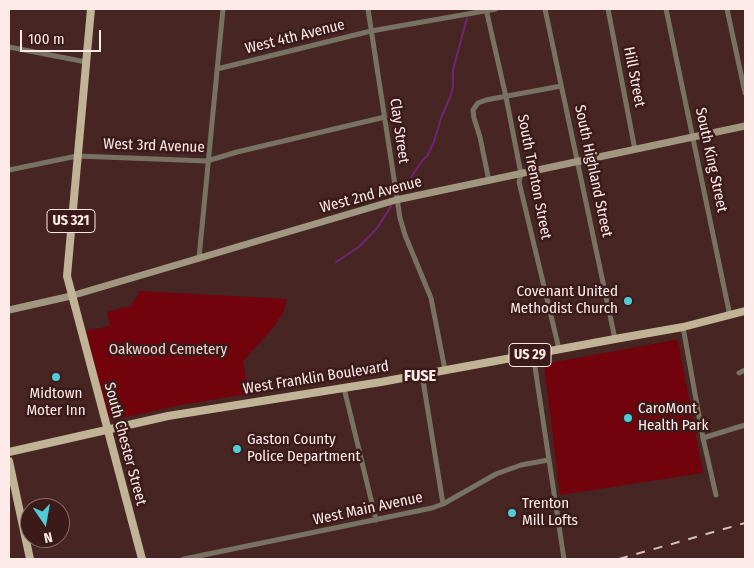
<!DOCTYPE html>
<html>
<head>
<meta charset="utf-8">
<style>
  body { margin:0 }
  #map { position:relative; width:754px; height:568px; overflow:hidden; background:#462522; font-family:"Fira Sans Condensed",sans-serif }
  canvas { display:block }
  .frame { position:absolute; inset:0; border:10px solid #feebe9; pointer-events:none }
  .north { position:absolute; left:20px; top:498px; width:50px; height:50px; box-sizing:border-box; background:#3b1b19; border:1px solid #896e6c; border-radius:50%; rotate:168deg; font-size:14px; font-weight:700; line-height:20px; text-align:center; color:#feebe9 }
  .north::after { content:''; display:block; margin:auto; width:18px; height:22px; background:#52cbd9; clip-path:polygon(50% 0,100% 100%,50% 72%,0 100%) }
  .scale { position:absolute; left:20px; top:30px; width:81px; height:22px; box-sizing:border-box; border:2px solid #feebe9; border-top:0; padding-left:6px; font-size:15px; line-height:18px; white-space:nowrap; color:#feebe9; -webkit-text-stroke:4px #3b1b19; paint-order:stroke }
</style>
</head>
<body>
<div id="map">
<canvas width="754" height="568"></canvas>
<div class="frame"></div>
<div class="north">N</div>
<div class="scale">100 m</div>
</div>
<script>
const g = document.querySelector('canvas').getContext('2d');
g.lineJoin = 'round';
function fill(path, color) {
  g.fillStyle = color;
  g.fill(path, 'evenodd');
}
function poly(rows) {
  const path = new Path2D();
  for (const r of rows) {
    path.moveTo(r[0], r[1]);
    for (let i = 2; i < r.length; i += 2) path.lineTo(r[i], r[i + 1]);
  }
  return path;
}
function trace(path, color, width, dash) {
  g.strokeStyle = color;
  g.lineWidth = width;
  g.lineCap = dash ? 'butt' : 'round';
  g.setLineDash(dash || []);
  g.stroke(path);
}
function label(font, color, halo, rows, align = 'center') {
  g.font = font + ' "Fira Sans Condensed",sans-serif';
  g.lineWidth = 5;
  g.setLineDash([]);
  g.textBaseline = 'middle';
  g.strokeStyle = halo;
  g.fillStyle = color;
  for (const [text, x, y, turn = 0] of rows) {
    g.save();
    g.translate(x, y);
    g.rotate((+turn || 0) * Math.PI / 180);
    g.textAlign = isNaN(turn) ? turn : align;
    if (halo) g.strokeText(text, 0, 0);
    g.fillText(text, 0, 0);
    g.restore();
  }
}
fill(poly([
  [140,291,287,299,284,311,274,327,243,361,248,394,181,405,117,419,109,418,85,331,110,326,107,312,131,306],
  [675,340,678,341,703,473,560,495,544,364]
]), '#72030d');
trace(poly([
  [401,192,422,161,427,156,434,142,441,118,451,95,453,86,453,70,467,18],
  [336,262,360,246,378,227,391,206]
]), '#702674', 2);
trace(poly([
  [368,9,400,218,405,235,431,298,445,370],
  [486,9,506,97,521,174,519,182,559,349],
  [545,9,615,339],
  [608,9,635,150],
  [666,9,730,316],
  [727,9,745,93],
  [9,47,86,62],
  [217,69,371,31,496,9],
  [9,170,77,156,207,161,237,152,385,117],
  [489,181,480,137,474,118,473,110,478,103,486,100,561,86],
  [199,258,223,9],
  [683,327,703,438,716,495],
  [533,354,564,559],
  [739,373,745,370],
  [422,374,443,504],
  [344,388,376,520],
  [703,438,745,425],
  [184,559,432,508,443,504,496,474,521,465,548,460]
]), '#787263', 5);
trace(poly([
  [9,310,71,296,396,200,745,126]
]), '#a19780', 7);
trace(poly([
  [91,9,67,276,142,559],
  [9,452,168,416,381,382,615,339,683,327,745,311],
  [9,461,30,559]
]), '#c1b396', 8);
trace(poly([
  [619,559,745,523]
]), '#d6c0be', 2, [9, 9]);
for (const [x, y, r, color] of [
  [628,301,5,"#52cbd9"],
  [56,377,5,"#52cbd9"],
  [628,418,5,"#52cbd9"],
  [237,449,5,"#52cbd9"],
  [512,513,5,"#52cbd9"]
]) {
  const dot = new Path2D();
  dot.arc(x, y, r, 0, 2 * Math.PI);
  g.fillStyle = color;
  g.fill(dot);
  trace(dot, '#3b1b19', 2);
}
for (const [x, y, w] of [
  [71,221,48],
  [530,355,42]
]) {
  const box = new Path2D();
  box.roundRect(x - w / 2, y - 11.5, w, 23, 4);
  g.fillStyle = '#3b1b19';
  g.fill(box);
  trace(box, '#feebe9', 1);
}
label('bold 14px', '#feebe9', null, [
  ["US 321",71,221],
  ["US 29",530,355]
]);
label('15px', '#feebe9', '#3b1b19', [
  ["West 4th Avenue",295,37,-14],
  ["Hill Street",634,77,79],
  ["Clay Street",399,131,82],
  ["West 3rd Avenue",154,146,2],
  ["South King Street",711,160,78],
  ["South Highland Street",593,171,78],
  ["South Trenton Street",534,177,79],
  ["West 2nd Avenue",371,195,-15],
  ["West Franklin Boulevard",316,378,-9],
  ["South Chester Street",125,444,75],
  ["West Main Avenue",368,509,-12]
]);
label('15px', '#feebe9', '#3b1b19', [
  ["Covenant United",618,292,"right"],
  ["Methodist Church",618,309,"right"],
  ["Midtown",56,394,"center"],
  ["Moter Inn",56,411,"center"],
  ["CaroMont",638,409],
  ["Health Park",638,426],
  ["Gaston County",247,440],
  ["Police Department",247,457],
  ["Trenton",522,504],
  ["Mill Lofts",522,521]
], 'left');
label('15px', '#f2d3d0', '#3b1b19', [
  ["Oakwood Cemetery",168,350]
]);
label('bold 16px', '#feebe9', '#3b1b19', [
  ["FUSE",420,377]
]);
</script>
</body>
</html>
